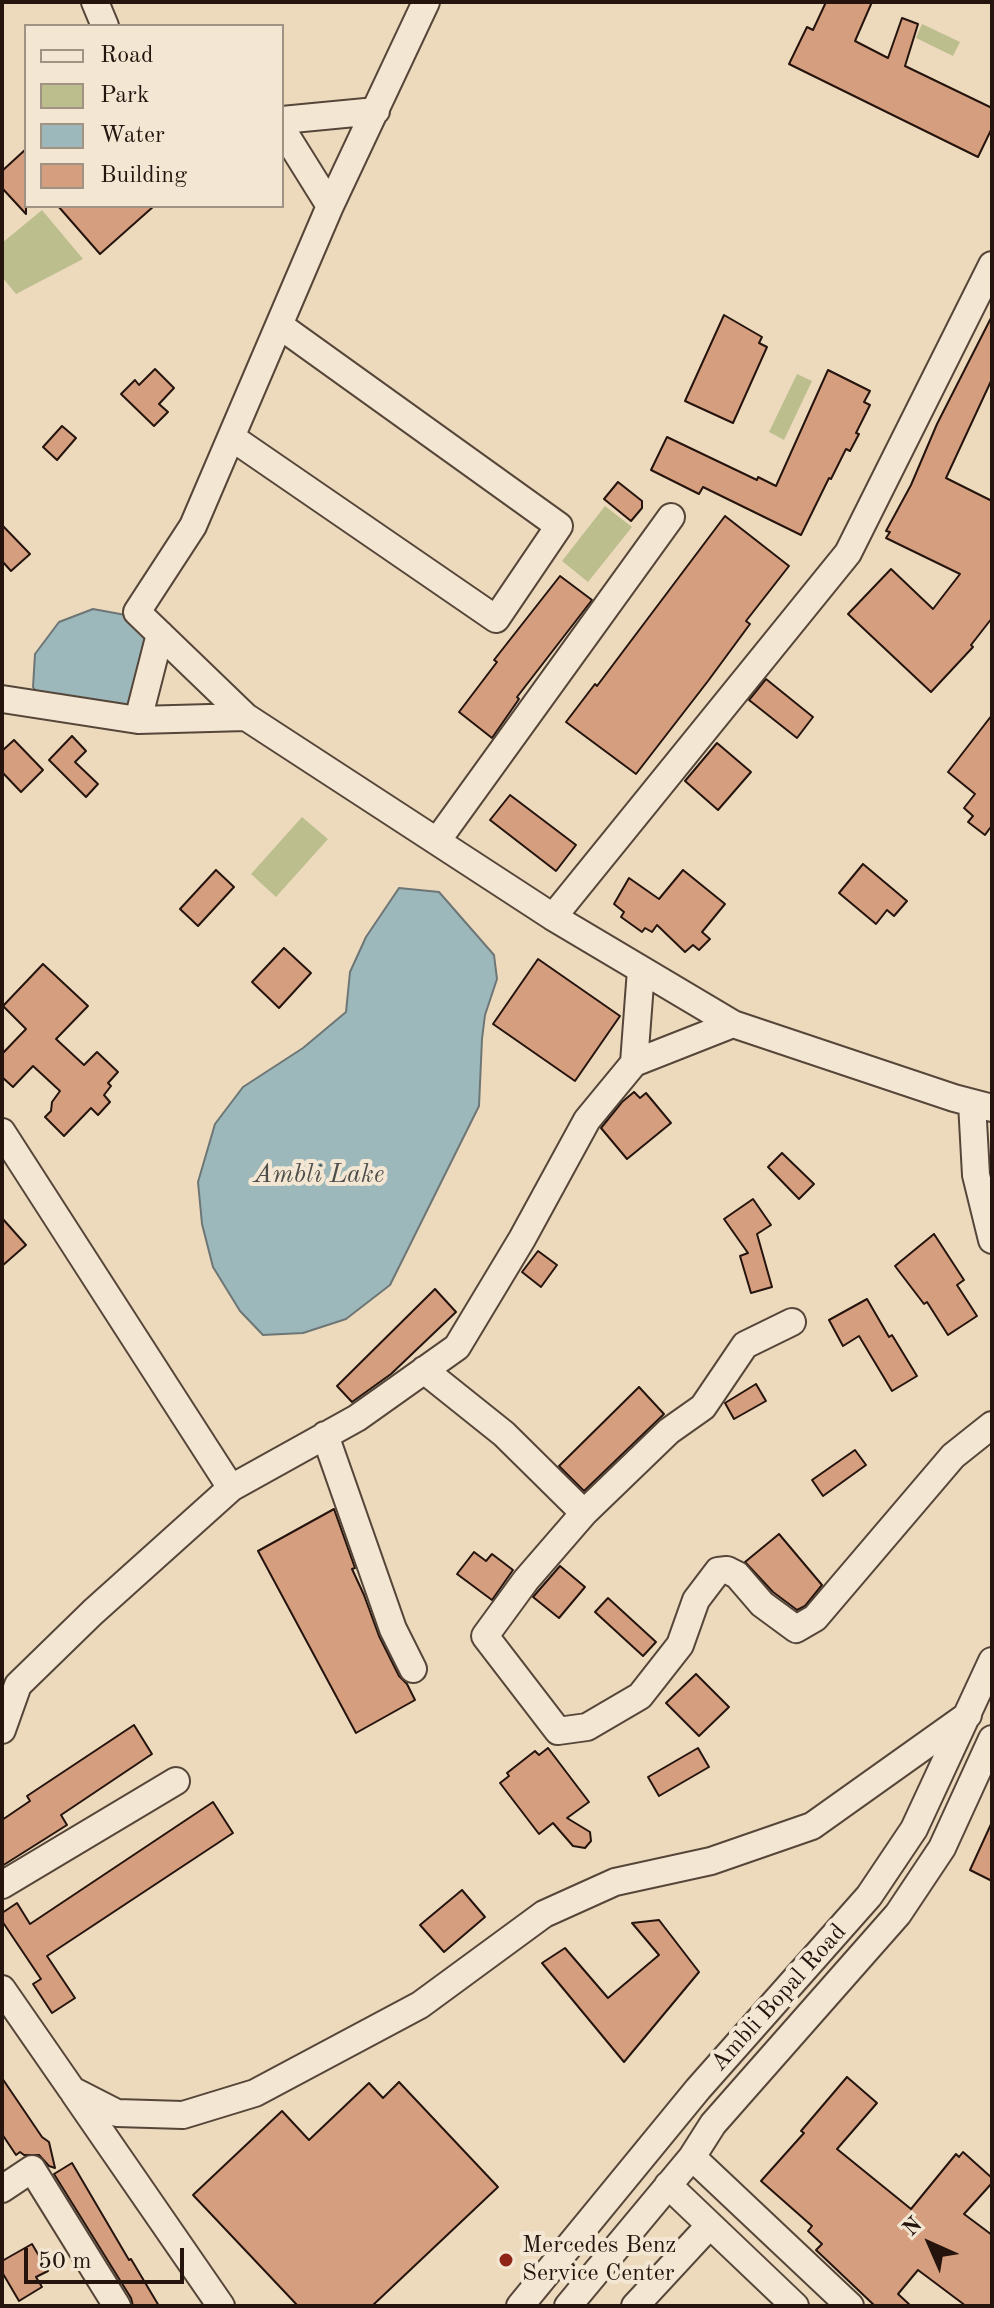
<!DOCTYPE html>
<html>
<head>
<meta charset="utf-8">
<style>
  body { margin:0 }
  #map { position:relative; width:994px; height:2308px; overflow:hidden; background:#eddabd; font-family:"Old Standard TT",serif }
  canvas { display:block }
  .frame { position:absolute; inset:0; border:4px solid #24140d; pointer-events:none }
  .legend { position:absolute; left:24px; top:24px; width:260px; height:184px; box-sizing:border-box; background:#f3e7d4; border:2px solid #a09384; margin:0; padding:10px 14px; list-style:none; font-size:24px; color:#24140d }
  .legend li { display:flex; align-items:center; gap:16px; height:40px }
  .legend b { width:40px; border:2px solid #a09384 }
  .north { position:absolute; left:890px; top:2204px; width:80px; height:80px; -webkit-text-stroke:6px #f3e7d4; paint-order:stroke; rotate:315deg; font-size:22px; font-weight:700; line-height:32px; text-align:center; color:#24140d }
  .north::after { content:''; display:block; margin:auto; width:28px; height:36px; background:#24140d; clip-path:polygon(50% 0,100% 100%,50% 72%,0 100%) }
  .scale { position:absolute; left:24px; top:2248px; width:160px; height:36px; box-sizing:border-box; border:4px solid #24140d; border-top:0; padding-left:10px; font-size:24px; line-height:28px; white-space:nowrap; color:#24140d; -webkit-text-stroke:6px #f3e7d4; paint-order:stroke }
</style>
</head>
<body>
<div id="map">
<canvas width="994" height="2308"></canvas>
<div class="frame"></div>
<ul class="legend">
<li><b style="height:10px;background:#f3e7d4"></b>Road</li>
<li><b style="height:22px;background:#bdbe8e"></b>Park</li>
<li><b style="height:22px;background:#9db8bb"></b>Water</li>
<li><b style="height:22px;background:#d59e7f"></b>Building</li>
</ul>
<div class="north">N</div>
<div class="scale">50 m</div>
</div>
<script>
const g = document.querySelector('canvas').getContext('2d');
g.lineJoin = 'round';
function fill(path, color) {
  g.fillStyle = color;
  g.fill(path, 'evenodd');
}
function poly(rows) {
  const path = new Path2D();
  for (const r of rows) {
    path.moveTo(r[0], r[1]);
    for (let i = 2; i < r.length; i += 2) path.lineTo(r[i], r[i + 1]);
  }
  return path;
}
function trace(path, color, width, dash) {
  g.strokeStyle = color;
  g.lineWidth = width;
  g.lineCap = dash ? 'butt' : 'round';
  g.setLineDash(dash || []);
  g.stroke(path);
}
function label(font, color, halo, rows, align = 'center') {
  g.font = font + ' "Old Standard TT",serif';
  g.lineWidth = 8;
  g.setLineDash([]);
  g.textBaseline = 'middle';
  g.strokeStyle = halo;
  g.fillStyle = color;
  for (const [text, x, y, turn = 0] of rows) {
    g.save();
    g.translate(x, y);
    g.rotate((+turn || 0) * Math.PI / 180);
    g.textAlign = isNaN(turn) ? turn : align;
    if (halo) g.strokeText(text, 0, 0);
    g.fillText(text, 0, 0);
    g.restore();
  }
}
fill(poly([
  [922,24,960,42,953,56,916,38],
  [42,210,83,259,16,294,2,277,2,243],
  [797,374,812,381,784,440,769,432],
  [605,506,632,527,588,582,562,561],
  [302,817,328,839,276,897,251,874]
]), '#bdbe8e');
const water = poly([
  [93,609,131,616,151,649,143,692,119,714,44,703,33,687,35,654,59,622,93,609],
  [399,888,439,892,494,955,497,979,485,1015,482,1039,479,1106,390,1285,346,1319,303,1333,263,1335,240,1311,213,1267,202,1224,198,1182,215,1124,243,1087,303,1048,346,1012,350,972,366,937,399,888]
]);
fill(water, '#9db8bb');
trace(water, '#6d7675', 2);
const building = poly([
  [826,2,872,2,855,41,888,58,902,18,918,24,905,66,992,108,992,128,978,157,789,64,807,27,813,30,826,2],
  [26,149,26,214,2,188,2,171,26,149],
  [58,206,154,206,100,254,58,206],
  [724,315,762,337,759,343,767,347,733,423,685,401,724,315],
  [992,316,992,379,946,478,992,501,992,618,971,645,973,647,931,692,848,614,891,569,933,609,960,574,886,538,890,532,886,531,911,485,937,424,992,316],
  [155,369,174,388,159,404,168,412,154,426,121,394,135,380,139,385,155,369],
  [828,370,870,391,864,402,870,405,856,433,859,434,850,451,846,449,831,479,829,478,801,535,703,487,699,494,651,470,667,437,757,480,758,477,776,486,828,370],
  [62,426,76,438,57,460,43,447,62,426],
  [618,482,642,501,642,508,631,521,604,499,618,482],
  [725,516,789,566,746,621,750,624,708,681,636,774,566,722,595,684,597,686,725,516],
  [2,525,30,554,11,571,2,561,2,525],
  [560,576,592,600,517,697,519,699,492,738,459,712,497,662,494,660,560,576],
  [766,679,813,717,797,738,749,700,766,679],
  [992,715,992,830,990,828,985,835,968,822,973,816,964,808,975,794,948,772,992,715],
  [72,736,86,751,75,762,98,784,86,797,49,760,72,736],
  [14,740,43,770,21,792,2,772,2,751,14,740],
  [717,743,751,772,718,810,685,781,717,743],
  [510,795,576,845,556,871,490,820,510,795],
  [863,864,907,901,894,916,887,910,876,924,839,893,863,864],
  [216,870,234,887,198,926,180,909,216,870],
  [683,870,725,904,702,932,710,939,699,950,693,945,685,952,657,925,652,932,645,928,642,932,621,917,624,912,614,904,629,878,659,899,683,870],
  [284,948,311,973,279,1008,252,982,284,948],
  [538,959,620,1016,575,1081,493,1024,538,959],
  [43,964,88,1006,56,1039,84,1065,97,1052,118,1072,108,1083,111,1086,104,1095,110,1102,98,1115,91,1108,64,1136,45,1117,51,1111,52,1102,60,1091,33,1066,13,1087,2,1077,2,1054,26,1029,3,1006,43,964],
  [634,1092,640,1098,646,1093,671,1123,627,1159,601,1128,622,1102,634,1092],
  [782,1153,814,1184,799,1199,768,1167,782,1153],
  [753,1199,771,1225,757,1234,772,1287,751,1293,740,1256,748,1253,724,1219,753,1199],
  [2,1218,26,1245,2,1266,2,1218],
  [934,1234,964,1280,957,1285,977,1316,948,1335,927,1302,924,1304,895,1266,934,1234],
  [538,1251,557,1265,541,1287,522,1272,538,1251],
  [435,1289,456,1312,391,1374,352,1402,337,1386,435,1289],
  [867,1299,889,1337,892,1335,917,1376,892,1391,859,1336,843,1346,829,1320,867,1299],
  [756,1384,766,1401,734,1419,725,1403,756,1384],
  [639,1387,664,1414,584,1491,559,1466,639,1387],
  [855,1450,866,1465,823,1496,812,1480,855,1450],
  [334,1509,355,1568,352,1569,364,1595,379,1636,399,1676,407,1684,415,1700,356,1733,258,1551,334,1509],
  [779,1534,822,1585,805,1606,797,1610,773,1592,745,1562,779,1534],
  [474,1552,486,1561,492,1554,513,1570,492,1600,457,1574,474,1552],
  [560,1566,585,1587,559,1618,533,1597,560,1566],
  [608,1598,656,1642,643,1656,595,1612,608,1598],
  [696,1674,729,1707,699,1736,666,1703,696,1674],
  [134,1725,152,1754,61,1815,67,1825,2,1866,2,1820,30,1801,27,1796,134,1725],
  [548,1748,589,1802,567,1818,590,1832,591,1841,585,1848,573,1846,553,1823,539,1834,500,1783,509,1776,507,1773,535,1751,539,1755,548,1748],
  [698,1748,709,1767,659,1796,648,1777,698,1748],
  [213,1802,233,1833,47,1956,75,1998,52,2013,33,1984,41,1979,2,1921,2,1913,17,1903,30,1924,213,1802],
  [992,1822,992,1881,970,1870,992,1822],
  [462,1890,485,1917,444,1952,420,1925,462,1890],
  [659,1920,699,1972,624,2062,542,1963,565,1948,608,1998,659,1955,632,1923,659,1920],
  [847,2077,877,2103,837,2149,911,2209,956,2154,959,2157,963,2152,992,2178,992,2183,964,2214,992,2235,992,2306,966,2306,918,2270,898,2294,911,2306,875,2306,816,2250,822,2244,808,2231,812,2226,761,2181,804,2133,801,2131,847,2077],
  [2,2078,42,2137,49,2142,55,2168,49,2166,39,2155,24,2155,20,2152,16,2155,2,2134,2,2078],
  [399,2082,498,2187,372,2306,298,2306,193,2195,282,2111,309,2140,369,2083,383,2098,399,2082],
  [72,2163,129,2260,131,2259,159,2306,133,2306,131,2298,54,2174,72,2163],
  [32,2244,48,2271,36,2277,42,2287,19,2301,2,2272,2,2261,32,2244]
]);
fill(building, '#d59e7f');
trace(building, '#24140d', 2);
const minor = poly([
  [95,2,105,26],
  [426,2,330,206,193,526,137,612,246,717,553,917,733,1024,954,1098,992,1108],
  [282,120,376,111],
  [282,129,330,206],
  [231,437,496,619,559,526,279,325],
  [2,699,138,720,246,717],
  [138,720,160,634],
  [437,841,671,517],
  [553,917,848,553,992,265],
  [641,970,634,1063,733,1024],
  [972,1103,976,1175,992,1240],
  [2,1132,231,1488],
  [792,1322,745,1345,703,1407,669,1431,584,1513,526,1580,485,1636,558,1731,587,1727,640,1696,680,1645,696,1600,718,1571,727,1570,737,1575,762,1604,796,1629,815,1618,953,1456,992,1425],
  [424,1370,504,1434,584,1513],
  [325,1435,393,1629,413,1669],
  [2,1730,18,1685,93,1612,231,1488,357,1418,457,1347,522,1239,587,1120,634,1063],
  [2,1885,176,1781],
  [2,1989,72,2090,117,2113,183,2115,255,2093,420,2005,544,1914,615,1882,711,1861,812,1826,968,1715],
  [74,2093,221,2306],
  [692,2157,850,2306],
  [668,2185,795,2306],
  [2,2189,32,2169,117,2306],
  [520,2306,698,2089,869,1896,914,1829,992,1661],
  [568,2306,692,2157,713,2124,898,1914,942,1848,992,1739],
  [635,2306,710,2225]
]);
trace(minor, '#564639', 30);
trace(minor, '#f3e7d4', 26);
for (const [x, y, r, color] of [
  [506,2260,8,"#8f2418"]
]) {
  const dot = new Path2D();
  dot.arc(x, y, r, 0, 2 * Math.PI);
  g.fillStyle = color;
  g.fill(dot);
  trace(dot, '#f3e7d4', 3);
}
label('24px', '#24140d', '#f3e7d4', [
  ["Ambli Bopal Road",779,1998,-48]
]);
label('24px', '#24140d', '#f3e7d4', [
  ["Mercedes Benz",522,2246],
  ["Service Center",522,2274]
], 'left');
label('italic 26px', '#4e4d4a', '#f3e7d4', [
  ["Ambli Lake",319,1175]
]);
</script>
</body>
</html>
